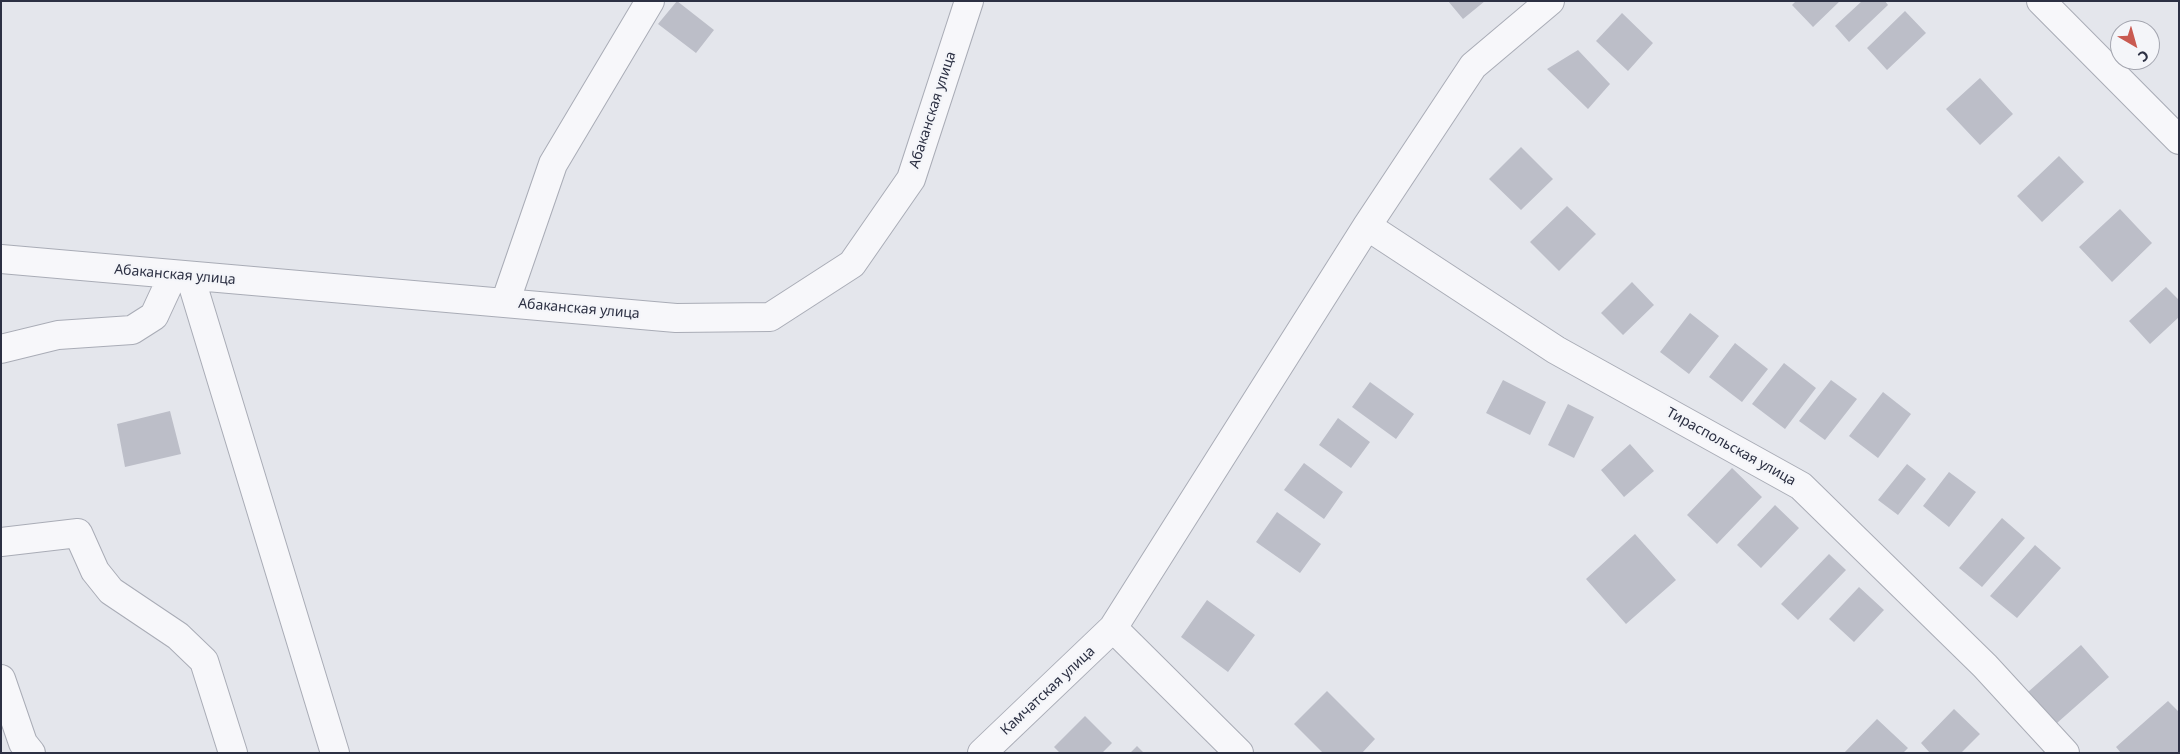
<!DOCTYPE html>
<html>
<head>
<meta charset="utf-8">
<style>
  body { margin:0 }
  #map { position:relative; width:2180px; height:754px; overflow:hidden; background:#e4e6ec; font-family:"Noto Sans",sans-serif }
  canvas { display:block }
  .frame { position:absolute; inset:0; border:2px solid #2c3043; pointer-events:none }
  .north { position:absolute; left:2110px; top:20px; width:50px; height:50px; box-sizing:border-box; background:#f4f5f9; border:1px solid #a4a6b0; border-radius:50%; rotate:142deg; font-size:14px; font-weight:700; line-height:20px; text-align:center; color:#2c3043 }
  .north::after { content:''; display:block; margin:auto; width:18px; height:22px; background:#c95a51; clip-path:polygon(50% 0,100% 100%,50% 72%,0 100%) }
</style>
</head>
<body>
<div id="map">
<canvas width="2180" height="754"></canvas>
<div class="frame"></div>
<div class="north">С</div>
</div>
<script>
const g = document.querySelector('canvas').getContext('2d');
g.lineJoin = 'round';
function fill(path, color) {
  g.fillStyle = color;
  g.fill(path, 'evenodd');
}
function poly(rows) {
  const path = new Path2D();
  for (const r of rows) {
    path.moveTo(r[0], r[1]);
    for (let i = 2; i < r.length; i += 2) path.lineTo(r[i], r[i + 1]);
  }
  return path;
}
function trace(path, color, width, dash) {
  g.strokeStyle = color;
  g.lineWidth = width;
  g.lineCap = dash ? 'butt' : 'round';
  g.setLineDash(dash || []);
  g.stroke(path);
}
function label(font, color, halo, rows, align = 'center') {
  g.font = font + ' "Noto Sans",sans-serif';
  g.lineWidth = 4.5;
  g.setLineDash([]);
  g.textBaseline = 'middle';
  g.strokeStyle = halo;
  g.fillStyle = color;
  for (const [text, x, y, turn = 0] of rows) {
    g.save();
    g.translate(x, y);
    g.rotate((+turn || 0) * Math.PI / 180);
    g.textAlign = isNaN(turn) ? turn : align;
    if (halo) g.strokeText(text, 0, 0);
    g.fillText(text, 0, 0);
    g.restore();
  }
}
fill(poly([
  [677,1,714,30,696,53,658,24],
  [1448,1,1485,1,1463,19],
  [1796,1,1840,1,1813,27,1792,5],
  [1862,1,1885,1,1888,5,1849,42,1835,26],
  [1905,11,1926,33,1887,70,1867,48],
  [1622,13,1653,43,1628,71,1596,41],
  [1578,50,1610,84,1588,109,1547,69],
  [1980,78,2013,114,1980,145,1946,109],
  [1521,147,1553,179,1521,210,1489,179],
  [2059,156,2084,182,2042,222,2017,196],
  [1567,206,1596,234,1559,271,1530,242],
  [2120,209,2152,243,2112,282,2079,247],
  [1632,282,1654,305,1623,335,1601,313],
  [2166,287,2179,300,2179,317,2150,344,2129,321],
  [1690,313,1719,336,1689,374,1660,352],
  [1735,343,1768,369,1742,402,1709,377],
  [1784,363,1816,388,1785,429,1752,404],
  [1503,380,1546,402,1530,435,1486,413],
  [1831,380,1857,399,1825,440,1799,421],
  [1370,382,1414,414,1396,439,1352,407],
  [1883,392,1911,414,1878,458,1849,436],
  [1568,404,1594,417,1574,458,1548,445],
  [170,411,181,454,125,467,117,424],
  [1338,418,1370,442,1351,468,1319,445],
  [1630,444,1654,471,1624,497,1601,470],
  [1304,463,1343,492,1324,519,1284,490],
  [1907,464,1926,479,1898,515,1878,500],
  [1732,468,1762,497,1717,544,1687,515],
  [1949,472,1976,492,1949,527,1923,506],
  [1775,505,1799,528,1761,568,1737,545],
  [1277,512,1321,544,1300,573,1256,542],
  [2002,518,2025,538,1982,587,1959,568],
  [1635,534,1676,580,1626,624,1586,579],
  [2035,545,2061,568,2017,618,1990,596],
  [1829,554,1846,570,1798,620,1781,604],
  [1859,587,1884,610,1854,642,1829,619],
  [1207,600,1255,635,1228,672,1181,637],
  [2081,645,2109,677,2057,723,2028,692],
  [1327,691,1375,739,1362,753,1323,753,1294,724],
  [2168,701,2179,712,2179,751,2177,753,2121,753,2116,747],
  [1954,709,1980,734,1961,753,1930,753,1921,743],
  [1085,716,1112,743,1102,753,1060,753,1054,747],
  [1877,719,1908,748,1903,753,1844,753],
  [1137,746,1144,753,1130,753]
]), '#bcbec8');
const minor = poly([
  [2041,1,2179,140],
  [1367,226,1556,350,1801,486,1985,666,2065,753],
  [1,259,676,318,770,317,852,264,911,179,969,1],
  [190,276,335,753],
  [505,303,553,164,650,1],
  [1,349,58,335,132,330,154,316,173,275],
  [1,542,78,533,95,571,111,591,178,636,204,661,233,753],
  [1113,628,1239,753],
  [1,679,23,743,31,753],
  [982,753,1113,628,1367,226,1473,66,1550,1]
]);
trace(minor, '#a9acb6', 30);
trace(minor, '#f7f7fa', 28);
label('14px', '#2c3043', '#f4f5f9', [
  ["Абаканская улица",933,110,-72],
  ["Абаканская улица",175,275,5],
  ["Абаканская улица",579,309,5],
  ["Тираспольская улица",1731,447,29],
  ["Камчатская улица",1048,691,-43]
]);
</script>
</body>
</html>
